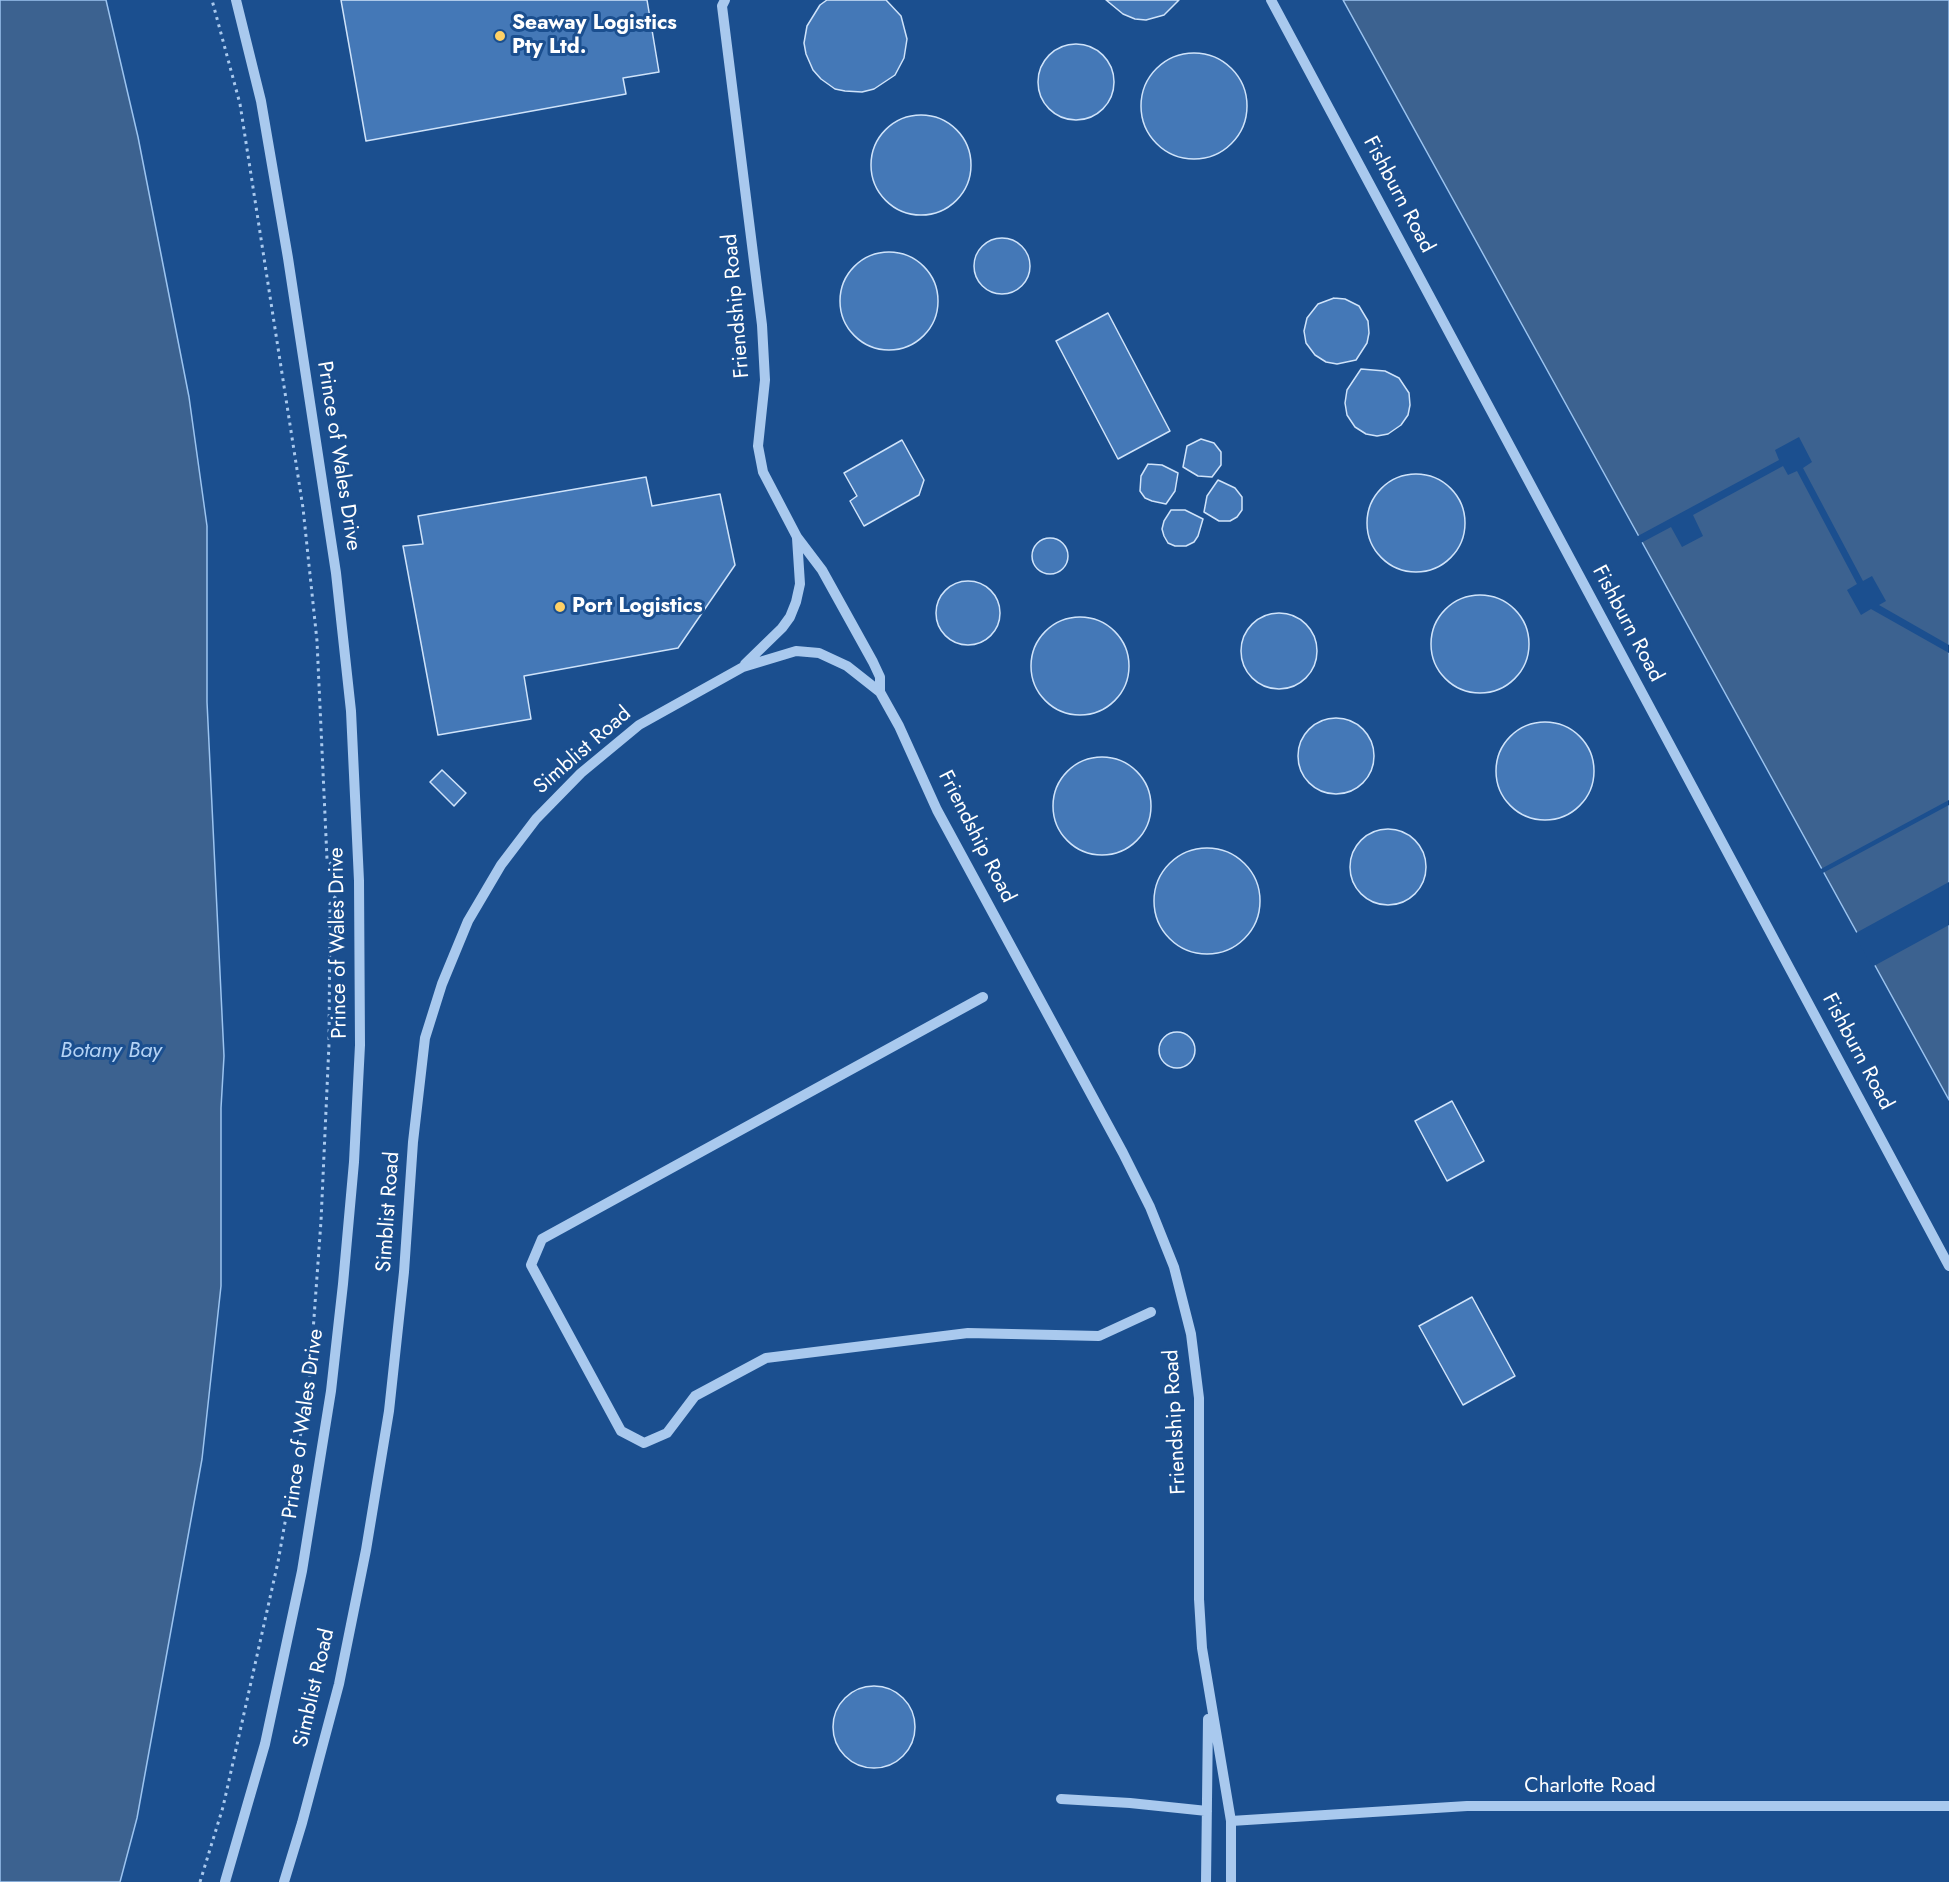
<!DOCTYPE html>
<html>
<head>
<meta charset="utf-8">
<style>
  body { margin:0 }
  canvas { display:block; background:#1b4f8f }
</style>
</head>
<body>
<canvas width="1949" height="1882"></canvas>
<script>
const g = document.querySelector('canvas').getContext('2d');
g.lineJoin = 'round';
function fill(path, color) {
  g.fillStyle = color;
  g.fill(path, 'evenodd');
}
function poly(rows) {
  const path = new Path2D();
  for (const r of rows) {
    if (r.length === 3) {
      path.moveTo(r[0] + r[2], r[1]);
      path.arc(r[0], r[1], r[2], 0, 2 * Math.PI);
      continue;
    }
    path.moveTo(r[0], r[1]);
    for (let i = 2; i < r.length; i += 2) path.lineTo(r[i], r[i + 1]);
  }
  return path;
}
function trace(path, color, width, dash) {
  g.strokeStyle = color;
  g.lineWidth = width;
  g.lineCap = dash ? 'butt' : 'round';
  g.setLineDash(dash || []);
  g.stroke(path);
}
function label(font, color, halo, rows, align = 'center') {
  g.font = font + ' Jost,sans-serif';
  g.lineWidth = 6;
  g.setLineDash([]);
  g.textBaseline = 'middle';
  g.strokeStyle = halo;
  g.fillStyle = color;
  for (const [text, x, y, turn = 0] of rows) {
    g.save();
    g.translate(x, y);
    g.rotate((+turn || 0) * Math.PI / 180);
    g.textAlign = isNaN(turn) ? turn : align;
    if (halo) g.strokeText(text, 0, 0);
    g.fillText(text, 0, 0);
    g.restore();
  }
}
const water = poly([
  [0,0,106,0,138,137,189,397,207,526,207,702,224,1056,221,1108,221,1286,202,1459,137,1818,120,1882,0,1882,0,0],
  [1343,0,1949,0,1949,1100,1637,533,1343,0]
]);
fill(water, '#3c6290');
trace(water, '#9cc4f0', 1.5);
fill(poly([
  [1799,437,1812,462,1803,468,1863,581,1872,576,1886,601,1879,605,1949,645,1949,653,1871,609,1861,615,1847,590,1857,584,1797,471,1788,475,1783,466,1693,515,1703,536,1682,547,1671,527,1639,544,1636,537,1779,460,1775,450],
  [1949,800,1949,805,1821,874,1819,870],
  [1949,882,1949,925,1872,967,1854,934]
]), '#1b4f8f');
const building = poly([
  [341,0,647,0,659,72,623,78,626,94,366,141,341,0],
  [827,0,886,0,901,16,907,39,904,58,895,75,874,89,862,92,845,91,835,89,821,79,813,70,806,54,804,43,807,26,820,5,827,0],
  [1106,0,1179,0,1164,15,1146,20,1135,19,1123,14,1106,0],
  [1076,82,38],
  [1194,106,53],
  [921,165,50],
  [1002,266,28],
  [889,301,49],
  [1334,298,1345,299,1359,306,1368,321,1369,333,1367,343,1356,360,1337,364,1326,362,1315,355,1306,343,1304,331,1307,318,1318,304,1334,298],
  [1108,313,1170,431,1118,459,1056,341,1108,313],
  [1361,369,1385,371,1399,378,1409,393,1410,405,1408,415,1401,425,1388,434,1377,436,1366,434,1355,427,1347,415,1345,403,1347,390,1361,369],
  [1201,439,1214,443,1221,452,1221,465,1212,477,1198,476,1183,467,1187,446,1201,439],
  [902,440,924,480,919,495,864,526,850,501,857,496,844,473,902,440],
  [1148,464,1162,465,1178,473,1175,491,1166,504,1152,501,1145,498,1140,491,1141,476,1148,464],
  [1416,523,49],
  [646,477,652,506,720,494,735,565,678,648,524,676,531,719,438,735,403,546,423,544,418,516,646,477],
  [1218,480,1235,488,1242,497,1242,510,1237,517,1230,521,1219,521,1204,512,1207,496,1218,480],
  [1171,510,1185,510,1203,519,1198,536,1194,542,1186,546,1175,546,1168,543,1164,536,1162,529,1164,521,1171,510],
  [1050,556,18],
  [968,613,32],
  [1480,644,49],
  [1279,651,38],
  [1080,666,49],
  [1336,756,38],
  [1545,771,49],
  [1102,806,49],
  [442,770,466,793,454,806,430,782,442,770],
  [1388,867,38],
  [1207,901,53],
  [1177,1050,18],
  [1452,1101,1484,1161,1447,1181,1415,1121,1452,1101],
  [1472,1297,1515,1376,1463,1405,1419,1326,1472,1297],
  [874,1727,41]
]);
fill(building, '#4478b7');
trace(building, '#cfe3fa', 1.5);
trace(poly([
  [200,1882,223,1807,278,1562,309,1387,321,1221,329,1044,330,904,338,893,337,871,327,859,317,641,303,508,240,104,212,0]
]), '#a9c9ee', 3, [3, 4.5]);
trace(poly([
  [725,0,722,6,762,325,765,380,758,446,763,472,797,537,822,570,873,662,880,677,880,692,899,726,937,810,1123,1153,1150,1207,1174,1267,1191,1334,1199,1398,1199,1599,1202,1648,1231,1821,1231,1882],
  [1271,0,1949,1266],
  [745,664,782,628,790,617,796,602,800,584,797,538],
  [983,997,542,1239,531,1265,621,1431,644,1443,667,1433,695,1396,766,1358,968,1333,1099,1336,1151,1312],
  [1061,1799,1130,1803,1207,1811],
  [1231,1821,1467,1806,1949,1806],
  [225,1882,265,1744,302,1571,331,1391,343,1284,354,1162,360,1045,359,881,351,711,336,573,288,258,261,101,236,0],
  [284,1882,302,1823,339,1684,366,1550,389,1411,404,1272,413,1142,425,1038,442,984,468,921,501,865,536,819,581,773,639,725,743,667,796,651,819,653,847,666,880,692],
  [1206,1882,1208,1719]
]), '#a9c9ee', 10);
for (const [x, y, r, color] of [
  [500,36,6,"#ffd166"],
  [560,607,6,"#ffd166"]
]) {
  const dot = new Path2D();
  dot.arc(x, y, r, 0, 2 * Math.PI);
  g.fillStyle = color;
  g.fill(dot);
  trace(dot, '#1b4f8f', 2);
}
label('bold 21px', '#fff', '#1b4f8f', [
  ["Seaway Logistics",512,24],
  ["Pty Ltd.",512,48],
  ["Port Logistics",572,607]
], 'left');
label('21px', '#fff', '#1b4f8f', [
  ["Fishburn Road",1398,195,62],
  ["Friendship Road",737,306,-95],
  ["Prince of Wales Drive",338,456,81],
  ["Fishburn Road",1627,624,62],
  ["Simblist Road",583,751,-41],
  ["Friendship Road",976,837,63],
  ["Prince of Wales Drive",339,943,-91],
  ["Fishburn Road",1857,1052,62],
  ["Simblist Road",389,1212,-86],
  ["Friendship Road",1176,1422,-93],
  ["Prince of Wales Drive",304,1424,-82],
  ["Simblist Road",315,1688,-77],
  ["Charlotte Road",1590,1787]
]);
label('italic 22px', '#b5d3f5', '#1b4f8f', [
  ["Botany Bay",111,1052]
]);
</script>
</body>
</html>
